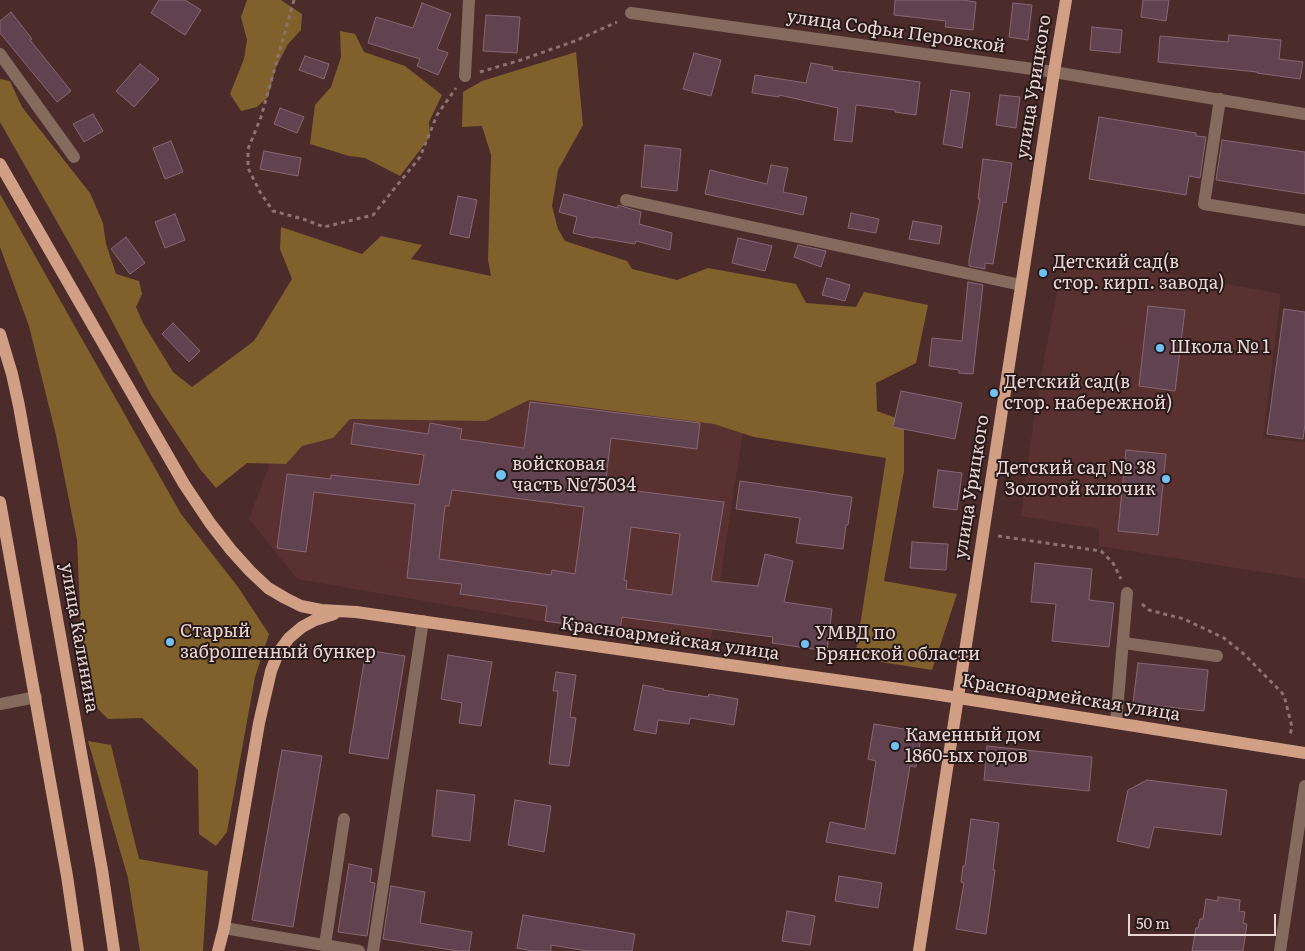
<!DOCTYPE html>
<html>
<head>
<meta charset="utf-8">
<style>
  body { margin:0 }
  #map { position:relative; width:1305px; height:951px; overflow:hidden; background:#4b2c2b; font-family:Literata,serif }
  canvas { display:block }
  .scale { position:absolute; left:1128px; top:914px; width:148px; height:22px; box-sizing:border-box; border:2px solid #ead6d4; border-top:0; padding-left:6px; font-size:15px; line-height:18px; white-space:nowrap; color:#ead6d4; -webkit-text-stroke:4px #281919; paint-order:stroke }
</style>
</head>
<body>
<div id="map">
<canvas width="1305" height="951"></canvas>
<div class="scale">50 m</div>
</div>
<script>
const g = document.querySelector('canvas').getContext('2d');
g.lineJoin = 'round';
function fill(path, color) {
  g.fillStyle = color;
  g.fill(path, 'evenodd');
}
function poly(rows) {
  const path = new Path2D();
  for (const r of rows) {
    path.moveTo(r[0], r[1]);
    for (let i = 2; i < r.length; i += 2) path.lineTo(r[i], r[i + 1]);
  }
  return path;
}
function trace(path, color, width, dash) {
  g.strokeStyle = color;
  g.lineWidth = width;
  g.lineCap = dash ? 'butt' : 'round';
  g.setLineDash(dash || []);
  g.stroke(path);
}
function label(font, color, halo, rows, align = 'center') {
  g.font = font + ' Literata,serif';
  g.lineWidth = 4;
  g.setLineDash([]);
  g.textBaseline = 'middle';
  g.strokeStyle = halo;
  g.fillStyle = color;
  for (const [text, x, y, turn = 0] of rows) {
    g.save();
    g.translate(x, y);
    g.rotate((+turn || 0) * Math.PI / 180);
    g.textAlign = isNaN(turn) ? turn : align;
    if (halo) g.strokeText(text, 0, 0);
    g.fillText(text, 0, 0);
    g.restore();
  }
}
fill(poly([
  [1064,254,1281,294,1263,438,1305,442,1305,579,1099,546,1099,529,1021,516,1036,403],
  [525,397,701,420,743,432,711,639,620,635,297,579,249,519,293,402]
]), '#583130');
fill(poly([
  [247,0,281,0,302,14,301,30,288,44,276,67,268,97,257,107,241,111,230,94,244,59,247,40,241,17],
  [340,31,355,34,364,52,405,66,442,95,429,122,430,137,400,176,365,158,349,156,310,144,315,105,331,87,341,57],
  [576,52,583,125,558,170,552,206,558,229,565,241,627,261,632,269,677,280,708,268,796,284,806,303,856,307,864,292,928,305,916,363,876,383,877,411,904,421,904,471,884,581,957,594,932,670,855,658,886,458,754,437,714,424,529,400,486,421,350,419,333,438,302,446,286,464,247,463,216,488,200,469,151,395,93,285,0,122,0,79,10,81,22,107,90,193,103,223,106,244,116,274,139,281,142,294,136,307,143,323,173,372,192,387,254,341,292,279,280,249,281,227,362,254,381,236,422,245,411,259,491,276,488,260,491,155,482,126,462,127,463,92,482,81],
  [0,194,181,514,238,587,269,634,255,677,227,832,216,846,199,834,198,770,142,718,108,719,93,704,82,656,77,540,56,435,29,326,0,247],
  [88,741,111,745,139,859,208,871,203,951,140,951,128,878]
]), '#81612b');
const building = poly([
  [159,0,185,0,201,10,185,35,151,13,159,0],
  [895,0,962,0,976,2,973,30,945,27,946,21,894,15,895,0],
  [1143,0,1169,0,1166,21,1141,17,1143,0],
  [422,3,451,14,437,49,448,53,438,75,417,66,420,59,368,43,376,17,413,28,422,3],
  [1013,3,1032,5,1028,40,1009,37,1013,3],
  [11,12,32,39,30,40,71,91,57,102,0,33,0,21,11,12],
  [486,15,520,17,517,53,483,51,486,15],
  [1092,27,1122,30,1120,53,1090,50,1092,27],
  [1229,35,1281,40,1279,59,1303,62,1300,79,1257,73,1257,72,1158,62,1160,36,1228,42,1229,35],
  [694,53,721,60,711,96,683,89,694,53],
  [305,56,329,64,324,79,299,70,305,56],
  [811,63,833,67,832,70,920,82,916,115,895,112,895,110,856,105,852,142,834,140,838,108,779,95,779,97,752,93,755,75,806,83,811,63],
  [140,64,159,79,134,107,116,91,140,64],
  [951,90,970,93,962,148,943,144,951,90],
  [1000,95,1020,97,1016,128,996,125,1000,95],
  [280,108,304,117,297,133,274,124,280,108],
  [93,114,103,131,84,142,73,124,93,114],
  [1099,117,1196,133,1196,136,1206,137,1200,178,1189,176,1186,195,1089,179,1099,117],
  [1222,140,1305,152,1305,194,1216,180,1222,140],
  [171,141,183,172,165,179,153,148,171,141],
  [645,145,681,149,677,191,641,187,645,145],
  [264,151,301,158,298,176,260,169,264,151],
  [983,159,1012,163,1006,203,1003,202,993,264,985,263,985,269,969,266,969,260,980,199,978,199,983,159],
  [771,165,788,168,783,192,807,197,803,215,705,194,710,170,767,184,771,165],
  [564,194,618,208,618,205,641,212,639,224,672,233,670,250,636,241,635,244,594,237,594,238,573,233,577,217,559,212,564,194],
  [458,196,477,200,469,238,450,234,458,196],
  [851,213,879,219,876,233,848,228,851,213],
  [175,214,185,240,165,248,155,222,175,214],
  [913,221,942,226,939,244,909,239,913,221],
  [126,237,145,263,130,274,111,249,126,237],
  [738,238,772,246,765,271,732,263,738,238],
  [798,245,826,251,821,267,794,257,798,245],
  [827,278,850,285,845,301,822,295,827,278],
  [968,282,983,285,973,374,959,373,959,370,929,366,932,338,962,341,968,282],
  [1148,306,1185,310,1175,391,1139,386,1148,306],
  [1284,309,1305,312,1305,424,1303,439,1267,434,1284,309],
  [173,323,200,351,189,362,162,334,173,323],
  [901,391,962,403,955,439,893,427,901,391],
  [530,402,700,423,697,449,611,438,605,487,724,502,711,581,758,586,765,554,793,561,784,602,832,609,827,651,772,643,773,637,622,617,620,631,545,621,547,606,460,594,462,584,407,578,415,504,314,492,306,552,277,548,287,474,331,479,331,475,419,485,424,455,351,444,354,423,428,434,430,423,462,429,460,439,524,448,530,402],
  [452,490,584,507,575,574,552,570,551,575,439,559,445,506,449,506,452,490],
  [631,527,680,534,672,595,626,589,627,581,624,580,631,527],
  [1126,450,1166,454,1158,535,1118,531,1126,450],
  [938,470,962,473,957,510,933,507,938,470],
  [740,481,852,497,848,525,846,525,843,549,796,543,800,518,736,509,740,481],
  [912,542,948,544,946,570,910,568,912,542],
  [1035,563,1092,569,1089,600,1114,603,1109,647,1052,641,1056,604,1031,602,1035,563],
  [366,650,405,656,388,759,349,753,366,650],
  [448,655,492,662,481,726,459,723,462,703,441,699,448,655],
  [1138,663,1208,670,1204,711,1133,703,1138,663],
  [556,672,576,675,570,717,576,718,569,766,549,764,558,691,553,691,556,672],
  [643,685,664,689,663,690,708,697,709,694,738,699,734,725,690,718,689,724,658,720,656,734,634,730,643,685],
  [874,724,922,732,916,767,910,766,895,854,826,842,830,822,865,829,876,761,868,759,874,724],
  [987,746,1092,757,1089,791,984,780,987,746],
  [282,750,322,756,293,927,252,920,282,750],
  [1147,780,1227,790,1221,835,1154,827,1149,848,1117,841,1128,790,1147,780],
  [437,790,475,795,470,841,432,836,437,790],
  [515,800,551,806,544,852,508,845,515,800],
  [971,819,999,823,993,870,995,870,986,934,956,929,964,883,961,882,963,866,965,866,971,819],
  [349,864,372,869,370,882,375,883,367,936,338,932,349,864],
  [839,876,882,883,878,908,835,901,839,876],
  [391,886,425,892,420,923,472,932,469,951,458,951,383,939,391,886],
  [1218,897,1240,900,1239,911,1245,912,1243,923,1247,924,1243,951,1192,951,1196,928,1198,928,1200,919,1203,919,1206,899,1218,901,1218,897],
  [787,911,815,916,810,945,782,941,787,911],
  [523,915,635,934,632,951,587,951,551,945,551,951,533,951,517,948,523,915]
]);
fill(building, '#61434f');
trace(building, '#886674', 1);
trace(poly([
  [294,0,261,117,248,149,248,168,260,192,273,211,303,219,324,227,373,215,420,157,437,115,456,88],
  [480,72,521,60,575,41,617,22],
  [998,536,1101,551,1113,563,1121,579],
  [1142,604,1149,610,1184,619,1224,638,1244,654,1284,695,1292,727,1290,735]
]), '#8d7271', 3, [4, 4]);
trace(poly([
  [631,13,1054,72,1305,114],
  [0,54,74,157],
  [465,76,469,0],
  [1220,99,1204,204,1305,220],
  [626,200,1021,285],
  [1124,643,1217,656],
  [0,704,36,697],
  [1116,723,1127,593],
  [224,928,359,951],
  [325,945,344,819],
  [373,951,423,621],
  [1280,951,1305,786]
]), '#846b5e', 12);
trace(poly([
  [0,164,184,484,210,523,231,550,250,571,268,588,285,598,301,606,321,610,356,612,934,694,1305,753],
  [0,334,12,374,19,406,102,870,114,951],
  [0,502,67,876,78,951],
  [218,951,224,928,259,723,271,671,278,653,289,638,302,627,315,620,334,614],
  [919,951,1054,72,1066,0]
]), '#d09f84', 12);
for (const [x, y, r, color] of [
  [1043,273,5,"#71c1f5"],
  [1160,348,5,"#71c1f5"],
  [994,393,5,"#71c1f5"],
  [501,475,6,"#71c1f5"],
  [1166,479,5,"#71c1f5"],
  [170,642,5,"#71c1f5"],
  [805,644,5,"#71c1f5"],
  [895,746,5,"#71c1f5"]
]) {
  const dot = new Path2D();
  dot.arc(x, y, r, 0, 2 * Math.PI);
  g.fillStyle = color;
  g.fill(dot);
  trace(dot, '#281919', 2);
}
label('18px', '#ead6d4', '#281919', [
  ["улица Софьи Перовской",896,32,8],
  ["улица Урицкого",1034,87,-81],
  ["улица Урицкого",972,487,-81],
  ["улица Калинина",79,638,80],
  ["Красноармейская улица",670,639,8],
  ["Красноармейская улица",1071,698,9]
]);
label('18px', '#ead6d4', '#281919', [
  ["Детский сад(в",1053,263],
  ["стор. кирп. завода)",1053,284],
  ["Школа № 1",1170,348],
  ["Детский сад(в",1004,383],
  ["стор. набережной)",1004,404],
  ["войсковая",512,465],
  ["часть №75034",512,486],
  ["Детский сад № 38",1156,469,"right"],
  ["Золотой ключик",1156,490,"right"],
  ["Старый",180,632],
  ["заброшенный бункер",180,653],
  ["УМВД по",815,634],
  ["Брянской области",815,655],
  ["Каменный дом",905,736],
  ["1860-ых годов",905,757]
], 'left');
</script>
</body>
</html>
